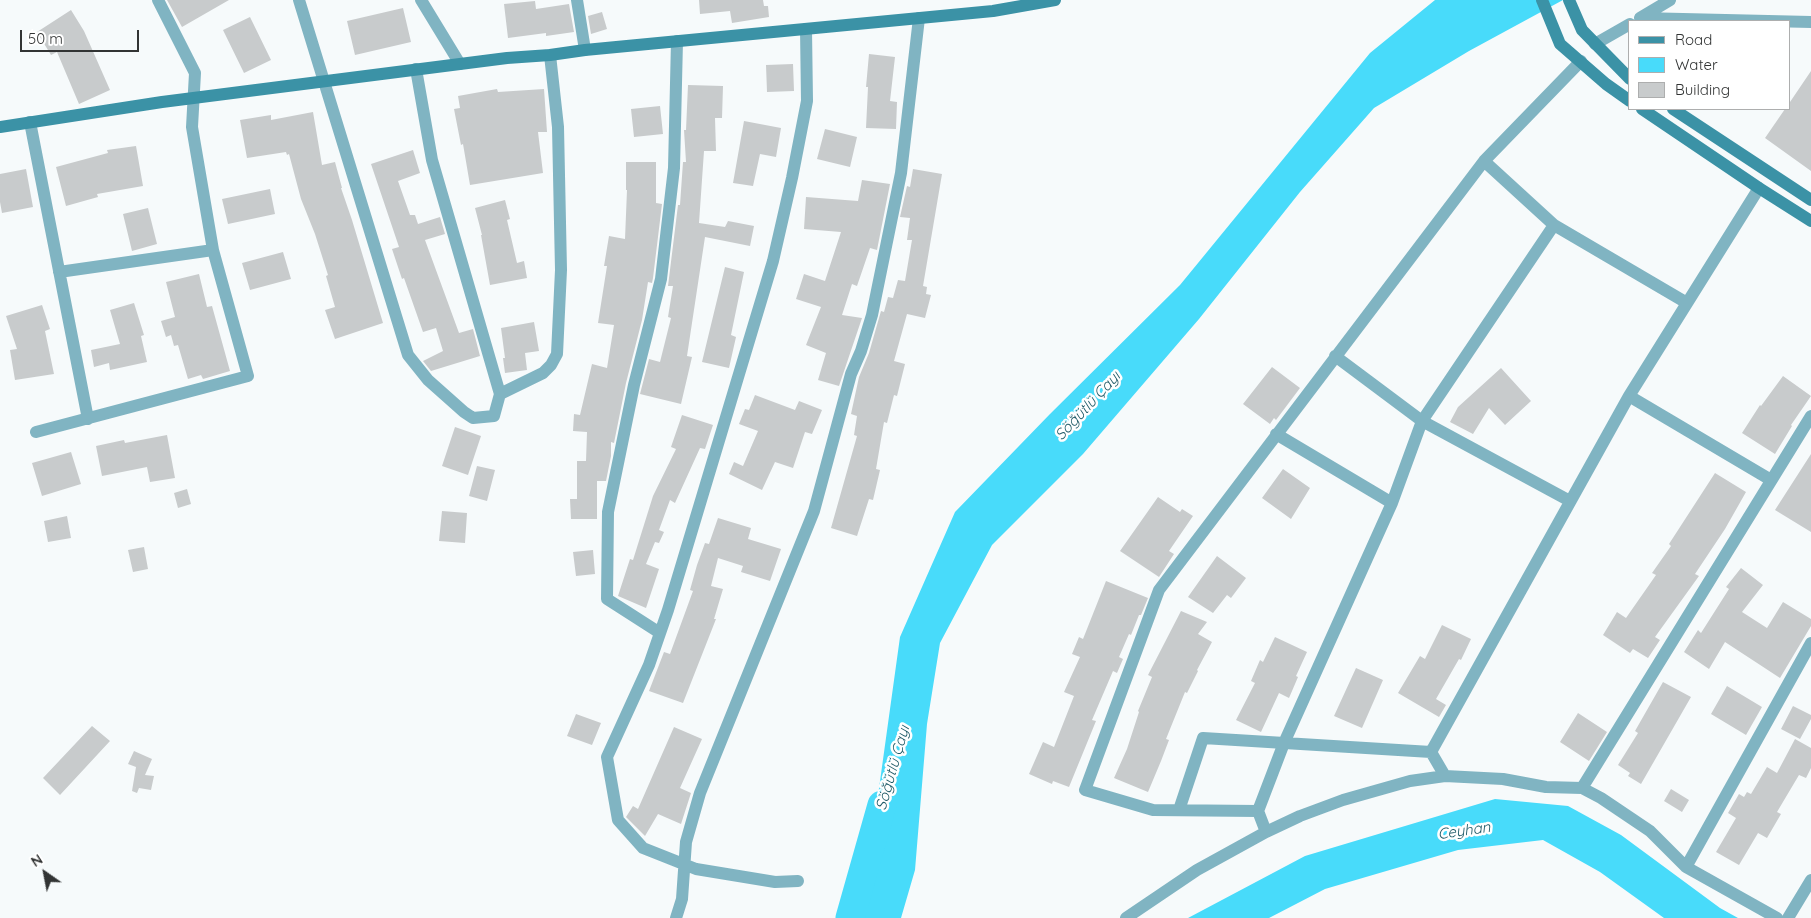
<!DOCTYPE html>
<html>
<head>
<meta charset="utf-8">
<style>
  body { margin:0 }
  #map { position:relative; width:1811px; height:918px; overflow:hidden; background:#f6fafb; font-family:Quicksand,sans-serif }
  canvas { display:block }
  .legend { position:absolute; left:1628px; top:20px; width:162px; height:90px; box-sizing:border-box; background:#fff; border:1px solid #adaeae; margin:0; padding:6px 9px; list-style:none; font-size:15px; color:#323434 }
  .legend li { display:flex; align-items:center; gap:10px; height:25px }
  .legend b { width:25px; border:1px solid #adaeae }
  .north { position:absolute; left:20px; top:848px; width:50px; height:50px; -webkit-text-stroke:4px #fff; paint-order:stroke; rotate:327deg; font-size:14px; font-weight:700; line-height:20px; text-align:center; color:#323434 }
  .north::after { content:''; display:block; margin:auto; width:18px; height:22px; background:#323434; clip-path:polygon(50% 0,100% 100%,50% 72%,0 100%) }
  .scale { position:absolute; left:20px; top:30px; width:119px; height:22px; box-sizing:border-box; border:2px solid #323434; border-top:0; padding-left:6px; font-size:15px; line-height:18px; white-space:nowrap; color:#323434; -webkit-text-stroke:4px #fff; paint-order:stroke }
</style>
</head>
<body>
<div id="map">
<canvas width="1811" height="918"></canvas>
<ul class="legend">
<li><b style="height:6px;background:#3b92a6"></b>Road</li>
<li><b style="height:14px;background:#48dbfa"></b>Water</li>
<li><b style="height:14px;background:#c8cbcc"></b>Building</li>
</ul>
<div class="north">N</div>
<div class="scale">50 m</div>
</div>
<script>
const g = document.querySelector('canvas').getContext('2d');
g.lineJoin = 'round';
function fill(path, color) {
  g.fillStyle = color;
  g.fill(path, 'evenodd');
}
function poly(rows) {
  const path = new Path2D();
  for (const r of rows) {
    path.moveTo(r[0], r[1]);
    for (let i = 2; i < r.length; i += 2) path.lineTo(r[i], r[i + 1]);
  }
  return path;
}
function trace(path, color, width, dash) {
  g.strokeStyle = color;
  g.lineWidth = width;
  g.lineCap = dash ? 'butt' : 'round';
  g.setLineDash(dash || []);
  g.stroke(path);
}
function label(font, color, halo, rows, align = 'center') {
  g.font = font + ' Quicksand,sans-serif';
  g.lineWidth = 5;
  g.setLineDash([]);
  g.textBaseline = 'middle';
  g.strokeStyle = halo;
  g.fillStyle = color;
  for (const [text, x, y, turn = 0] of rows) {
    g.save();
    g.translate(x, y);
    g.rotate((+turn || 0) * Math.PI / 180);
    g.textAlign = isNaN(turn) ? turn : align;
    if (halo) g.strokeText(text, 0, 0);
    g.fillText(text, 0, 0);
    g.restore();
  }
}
fill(poly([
  [1435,0,1563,0,1469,51,1374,108,1300,192,1199,319,1083,454,992,545,940,643,927,724,915,870,901,918,861,918,900,637,955,512,1050,414,1180,285,1370,53],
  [1495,799,1568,806,1621,835,1720,908,1738,918,1664,918,1600,872,1543,840,1458,850,1325,889,1269,918,1188,918,1305,856]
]), '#48dbfa');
trace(poly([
  [850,918,882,805]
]), '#48dbfa', 29);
fill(poly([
  [167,0,229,0,182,27],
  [699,0,763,0,764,6,768,6,769,17,732,23,730,11,700,14],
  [535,1,536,9,569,4,574,32,546,36,546,33,508,38,504,4],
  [403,8,411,42,355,55,347,21],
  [71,10,84,31,110,90,79,104,57,52,51,55,37,32],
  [602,12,607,29,591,34,588,16],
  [250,17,271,60,244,73,223,30],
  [869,54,895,57,890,101,897,102,896,129,866,128,868,87,866,87],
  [793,64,794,91,767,92,766,65],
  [1811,71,1811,171,1765,138,1785,109,1790,109,1790,102],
  [688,85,723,86,722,118,715,118,716,151,704,151,699,223,725,227,728,221,754,226,750,246,705,237,687,356,692,357,681,404,640,394,649,359,660,362,671,318,668,317,673,286,668,286,678,205,680,205,683,162,686,162,684,130,686,130],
  [497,89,498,92,544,89,547,132,538,132,543,173,470,185,463,144,461,145,454,109,460,108,458,96],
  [660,106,663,134,634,137,631,109],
  [313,112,322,165,335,162,342,188,341,188,352,220,383,323,335,339,325,310,335,307,326,276,328,275,315,234,301,199,289,154,287,155,286,152,247,158,240,120,271,115,271,120],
  [744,121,781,128,776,157,760,154,753,186,733,183],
  [825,129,857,137,850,167,817,159],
  [136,146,143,186,97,194,98,197,66,206,56,167,108,153,107,150],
  [413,150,420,173,398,181,410,215,415,215,418,224,440,217,445,234,425,240,459,333,473,329,480,356,431,371,423,361,443,351,436,328,423,332,404,278,402,279,392,249,399,247,371,164],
  [626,162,656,162,656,203,662,204,653,278,652,283,648,282,642,320,626,383,614,443,611,442,611,456,606,481,597,481,597,519,571,519,570,499,577,499,577,461,586,461,587,432,573,431,574,414,580,415,592,364,607,368,614,325,598,323,607,266,604,266,609,236,625,239,627,190,626,190],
  [26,169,33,207,2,213,0,202,0,174],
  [913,169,942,174,923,286,927,287,926,294,931,295,925,318,907,314,894,361,905,364,897,396,894,395,887,423,884,422,876,469,880,470,873,500,869,499,857,536,831,528,857,436,854,435,857,416,851,414,859,377,869,353,881,311,884,312,888,297,893,298,898,280,905,281,912,240,907,240,910,218,900,217,907,186,910,187],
  [862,180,890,184,877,250,870,248,857,286,852,284,842,315,862,318,839,386,818,380,826,353,806,345,821,307,796,299,804,274,825,281,841,232,804,229,806,197,858,201],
  [270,189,275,214,228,224,222,199],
  [505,200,510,219,507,220,517,263,524,261,527,278,490,285,481,235,482,235,475,208],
  [148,208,157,244,132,251,123,214],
  [283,252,291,279,250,290,242,263],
  [725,267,744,272,731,335,736,337,729,368,702,362],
  [199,274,207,307,212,306,230,371,203,379,201,375,188,379,178,345,174,346,171,335,166,337,161,321,175,317,166,282],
  [134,303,144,335,141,336,147,362,110,370,109,363,94,367,91,350,120,344,110,310],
  [42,305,50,329,45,331,54,374,15,380,10,350,17,349,6,316],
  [534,322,539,351,525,353,527,370,505,373,503,358,505,358,501,328],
  [1272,367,1300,388,1276,420,1274,418,1270,424,1243,404],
  [1501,368,1531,401,1505,425,1489,408,1473,434,1450,422,1458,407],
  [1783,376,1811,396,1791,425,1792,426,1775,454,1742,433,1760,405,1761,406],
  [755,395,795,410,799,401,822,410,812,434,805,432,793,468,775,462,762,490,729,474,734,462,743,466,758,431,739,424,745,409,749,410],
  [682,415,713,425,705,449,700,448,675,503,670,500,659,530,664,532,659,543,655,542,646,564,659,569,646,608,618,596,630,559,633,560,653,496,676,449,671,447],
  [455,427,481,436,468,475,442,466],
  [167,435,175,478,150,482,147,467,102,476,96,446,124,440,125,443],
  [71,452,81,484,42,496,32,463],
  [1811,454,1811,532,1775,510],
  [477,466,495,470,487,501,469,496],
  [1283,469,1310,488,1291,519,1262,498],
  [1715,473,1746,492,1725,529,1695,574,1699,576,1655,637,1660,640,1648,658,1633,649,1630,653,1603,635,1617,612,1626,618,1656,575,1652,573,1671,546,1669,544],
  [187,489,191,504,178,508,174,493],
  [1158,497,1180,512,1182,509,1193,516,1169,551,1174,554,1159,577,1120,551],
  [442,511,467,513,465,543,439,541],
  [67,516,71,538,48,542,44,521],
  [718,518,751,528,748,539,781,549,770,581,741,572,743,566,718,558,711,586,723,589,714,619,716,619,683,703,649,691,664,652,670,654,693,591,690,590,697,565,705,543,709,544],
  [144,547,148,569,133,572,128,550],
  [593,550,595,574,576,576,573,552],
  [1217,556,1246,578,1231,598,1227,595,1213,613,1188,597],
  [1741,568,1763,585,1742,612,1767,628,1783,602,1811,619,1811,626,1780,678,1725,642,1709,669,1684,652,1698,630,1701,633,1729,589,1726,587],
  [1106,581,1148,598,1141,615,1139,615,1131,635,1129,634,1119,657,1123,659,1117,673,1113,671,1092,720,1096,721,1069,787,1053,781,1052,784,1029,774,1043,742,1054,747,1074,696,1064,692,1080,657,1072,654,1079,637,1083,639,1085,634],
  [1181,611,1207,622,1198,634,1212,642,1197,670,1198,671,1187,693,1185,692,1166,739,1169,740,1161,761,1148,792,1114,778,1127,749,1139,712,1138,711,1152,677,1148,675],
  [1442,625,1471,639,1461,660,1459,659,1436,699,1446,705,1439,717,1398,693,1420,656,1425,659],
  [1275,637,1307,652,1296,676,1298,677,1289,698,1279,693,1261,732,1236,720,1255,683,1251,681,1260,660,1263,662],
  [1356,668,1383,680,1362,728,1334,716],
  [1663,682,1691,697,1641,784,1628,776,1630,773,1618,765,1638,733,1635,731],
  [1727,686,1762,707,1746,735,1711,714],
  [1793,706,1811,715,1811,719,1800,739,1781,729],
  [1578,713,1607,732,1589,761,1560,742],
  [576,714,601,723,592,745,567,736],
  [92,726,110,741,60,795,43,778],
  [674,727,702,739,680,788,691,793,681,824,658,814,645,836,626,817,633,806,638,809],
  [1795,739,1811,748,1811,768,1806,778,1799,775,1777,812,1781,814,1767,838,1758,833,1739,865,1716,852,1736,818,1728,813,1739,794,1744,797,1747,792,1751,794,1767,767,1777,773],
  [134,751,152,759,145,775,154,776,151,790,139,788,137,793,132,791,136,767,128,764],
  [1671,789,1689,800,1682,812,1664,801]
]), '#c8cbcc');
trace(poly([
  [299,0,408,355,428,380,464,412,473,418,494,416,500,394,432,160,416,69],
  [421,0,460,64],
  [577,0,585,50],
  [1640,18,1811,22],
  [1640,18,1670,0],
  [1595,44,1630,24],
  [30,122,88,419],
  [1484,161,1554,225,1687,303],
  [59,272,213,250],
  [1335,356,1422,421,1570,501],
  [500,394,543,373,551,365,557,354,561,270,558,127,550,55],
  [1629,396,1771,480],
  [36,432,248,376,213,250,192,127,195,73,158,0],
  [1276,434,1392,503],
  [660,633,607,599,608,512,634,385,661,279,674,168,677,41],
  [1431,752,1629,396,1759,188],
  [1582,788,1811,416],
  [1179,810,1203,738,1431,752,1445,776],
  [1258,811,1153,810,1085,790,1159,590,1484,161,1581,61],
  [1266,832,1258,811,1284,743,1392,503,1422,421,1554,225],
  [1686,867,1811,643],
  [798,881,775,882,696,869,643,848,618,820,607,757,649,665,668,610,773,261,792,178,807,101,806,29],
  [676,918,682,899,686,842,700,793,814,511,851,374,861,351,872,315,901,173,919,18],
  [1126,918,1197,870,1266,832,1300,816,1343,800,1410,781,1445,776,1503,779,1546,787,1582,788,1601,798,1650,831,1686,867,1777,918],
  [1788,918,1811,880]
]), '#80b4c2', 12);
trace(poly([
  [1542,0,1560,44,1606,84,1630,101],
  [1569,0,1582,30,1630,79],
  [1642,109,1759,188,1811,221],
  [1673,109,1811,200],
  [0,127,162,102,507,58,550,55,585,50,993,11,1055,0]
]), '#3b92a6', 12);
label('italic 15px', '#1f5a67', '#fff', [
  ["Söğütlü Çayı",1088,406,-47],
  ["Söğütlü Çayı",893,768,-74],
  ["Ceyhan",1464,831,-8]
]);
</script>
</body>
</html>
